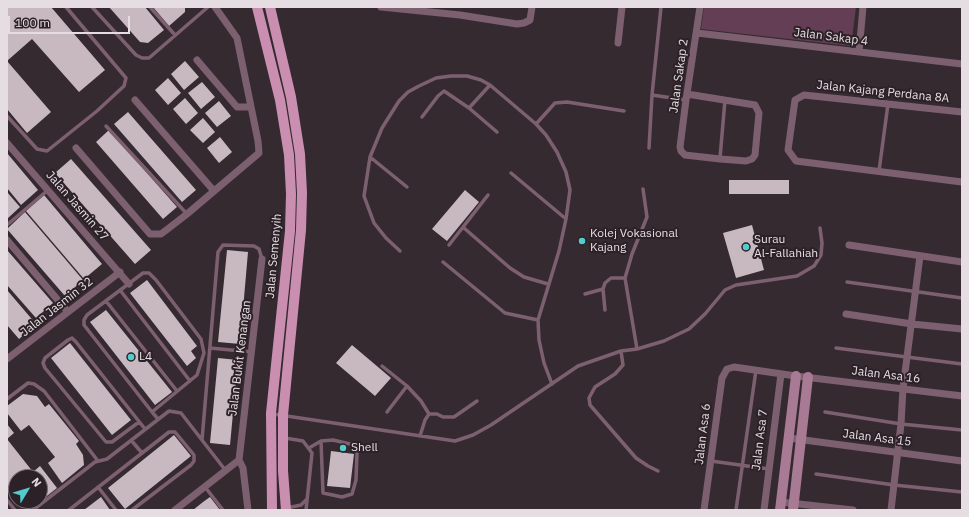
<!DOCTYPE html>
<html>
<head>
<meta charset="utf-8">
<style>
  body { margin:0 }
  #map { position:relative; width:969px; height:517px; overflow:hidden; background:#362a31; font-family:"IBM Plex Sans",sans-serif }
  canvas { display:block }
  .frame { position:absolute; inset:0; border:8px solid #e5dde1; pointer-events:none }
  .north { position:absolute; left:8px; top:469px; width:40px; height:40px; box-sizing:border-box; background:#2c2127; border:1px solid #766c71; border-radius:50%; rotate:52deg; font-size:11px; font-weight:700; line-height:16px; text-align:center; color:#e5dde1 }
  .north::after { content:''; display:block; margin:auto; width:14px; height:18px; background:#52cdcc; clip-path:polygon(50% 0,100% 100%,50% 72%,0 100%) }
  .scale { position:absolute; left:8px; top:16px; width:122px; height:18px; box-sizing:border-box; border:2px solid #e5dde1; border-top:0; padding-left:5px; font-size:12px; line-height:14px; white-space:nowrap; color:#e5dde1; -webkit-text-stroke:3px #2c2127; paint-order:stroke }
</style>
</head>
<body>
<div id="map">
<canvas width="969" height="517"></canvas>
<div class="frame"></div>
<div class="north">N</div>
<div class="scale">100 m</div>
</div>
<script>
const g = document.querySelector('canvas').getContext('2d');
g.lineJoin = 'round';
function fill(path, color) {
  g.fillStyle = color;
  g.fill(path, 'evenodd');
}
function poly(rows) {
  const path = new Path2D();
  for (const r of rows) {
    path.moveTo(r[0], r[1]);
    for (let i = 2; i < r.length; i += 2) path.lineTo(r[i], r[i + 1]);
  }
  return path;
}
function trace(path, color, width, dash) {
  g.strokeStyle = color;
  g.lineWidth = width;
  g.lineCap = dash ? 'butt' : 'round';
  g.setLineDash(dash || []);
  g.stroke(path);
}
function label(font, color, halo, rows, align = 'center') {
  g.font = font + ' "IBM Plex Sans",sans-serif';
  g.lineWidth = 4;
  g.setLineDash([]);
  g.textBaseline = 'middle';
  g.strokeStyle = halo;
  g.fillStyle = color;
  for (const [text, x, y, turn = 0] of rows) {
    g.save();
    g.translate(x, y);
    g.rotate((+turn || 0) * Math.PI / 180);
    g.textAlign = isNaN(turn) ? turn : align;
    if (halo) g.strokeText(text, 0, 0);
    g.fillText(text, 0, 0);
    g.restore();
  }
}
fill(poly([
  [704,7,856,7,851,46,701,29]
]), '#643e54');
fill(poly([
  [7,7,51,7,105,70,79,92,32,39,7,61],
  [109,7,145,7,164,30,148,43,140,42],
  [153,7,185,7,185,12,169,26],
  [7,61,51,112,27,133,7,109],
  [185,61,199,77,184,90,171,74],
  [168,78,181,93,168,105,155,90],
  [202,82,215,97,201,109,188,93],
  [185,98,198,113,186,124,173,109],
  [219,101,231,116,217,127,205,113],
  [128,112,196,190,182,202,114,124],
  [203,118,215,132,203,143,190,130],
  [109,130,177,207,163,219,96,142],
  [220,137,232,152,219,163,207,148],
  [7,153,38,190,21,205,7,188],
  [71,159,151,250,135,264,55,173],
  [729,180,789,180,789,194,729,194],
  [465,190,479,202,447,241,432,229],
  [7,192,20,207,7,219],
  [44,195,102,264,84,279,26,211],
  [25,212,83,280,65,296,7,229],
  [752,225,764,270,736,278,723,233],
  [7,250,53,303,36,318,7,285],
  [227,250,248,252,240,344,218,342],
  [147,280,197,346,191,351,196,358,187,366,130,293],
  [7,290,36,324,19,339,7,325],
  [106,310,172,392,155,405,90,322],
  [70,343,131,420,112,435,51,358],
  [352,345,391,378,375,396,336,363],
  [218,358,238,360,230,445,210,443],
  [23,394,37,396,45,407,49,404,79,441,76,444,83,455,84,465,62,483,48,463,55,457,29,425,21,431,7,413,7,406],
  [7,424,14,433,7,439],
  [174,435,191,456,125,509,108,488],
  [7,439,33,472,40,466,57,488,38,503,25,503,23,501,40,501,40,477,16,477,16,492,15,491,10,494,7,490],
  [331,451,354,454,350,488,327,486],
  [101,497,110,510,84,510],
  [210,497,220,510,193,510,203,502]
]), '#c8b8c0');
trace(poly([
  [92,7,136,55,142,58,149,58,208,7],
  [150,7,175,35],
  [652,95,686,100],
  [469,108,497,132],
  [7,116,37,149,47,151,97,111,124,86,126,78,66,7],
  [422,117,438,96,444,91,469,108,490,85],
  [536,124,555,103,567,102,624,111],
  [106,126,187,214],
  [649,148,652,95,661,7],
  [370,157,407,187],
  [720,158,725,100],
  [879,171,888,104],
  [511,173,566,219],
  [7,225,48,190],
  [464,228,510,268,524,277,548,284],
  [449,245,488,195],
  [400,251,386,238,374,223,364,196,370,157,382,128,399,101,408,92,419,86,436,78,451,76,467,76,481,80,490,85,536,124,546,135,557,152,566,172,570,190,566,219,559,251,538,320,539,340,544,363,552,384],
  [443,262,505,313,538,320],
  [847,282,962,298],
  [120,290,190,381],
  [585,294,603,289],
  [106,301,177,391],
  [605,310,603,289,605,283,611,278,625,278],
  [210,348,252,352],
  [836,348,962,364],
  [637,349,625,278,632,254,647,217,643,189],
  [621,351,623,365,615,374,595,387,589,398,590,405,636,458,648,466,658,471],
  [382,366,407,386,421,401,429,414],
  [7,399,28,383,34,384,44,391,98,461],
  [152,412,197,375,204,353,201,339,156,280,149,273,143,273,87,315,84,320,84,325,152,412,158,419],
  [387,412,407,386],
  [825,412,901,424,962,430],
  [273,414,455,441,473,435,491,425,578,366,621,351,637,349,664,341,689,329,705,314,725,290,736,285,797,276,814,266,821,255,822,243,820,228],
  [139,422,112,442,106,442,45,368,43,363,45,358,68,340,72,338,76,342,145,429],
  [420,436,425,420,429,414,437,414,443,417,454,417,477,401],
  [285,438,303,441,312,453,306,510],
  [131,440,142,453],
  [202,440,218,252,223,245,254,246,259,249,262,259],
  [309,448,321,441,333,440,354,445,357,453,356,480,352,494,342,497,323,493,321,441],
  [711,461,769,469],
  [816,474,894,485,962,492],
  [98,487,116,510],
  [205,487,223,510],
  [7,500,15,510],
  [287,508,301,505,307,499],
  [33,510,95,462,107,459,169,411,181,413,226,471],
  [69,510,169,432,175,432,194,455,194,461,191,465,132,510],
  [736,510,756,370]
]), '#7d6070', 3.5);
trace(poly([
  [381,7,460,15,517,24,524,23,530,20,532,7],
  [697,33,962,64],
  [618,43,622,7],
  [859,52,863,7],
  [197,60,237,107,251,107],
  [687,94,755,105,759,113,755,155,752,159,746,161,720,159,685,155,681,151,680,147,686,100,700,7],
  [135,100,214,191],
  [962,112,804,95,795,100,788,150,796,161,962,182],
  [7,143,129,284],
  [76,148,150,234,161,234,169,228,187,214,259,153,258,141,237,38,215,7],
  [7,240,68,312],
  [849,245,962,262],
  [846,314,912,324,962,329],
  [7,359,120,272],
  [789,438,962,461],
  [239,460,262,259],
  [239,460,243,468,248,510],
  [781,502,853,510],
  [175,510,239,460],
  [704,510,722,378,727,369,734,367,796,376,962,396],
  [764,510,781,374],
  [891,510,901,424,903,388,920,256]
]), '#7d6070', 7);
trace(poly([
  [780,510,796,376],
  [793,510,808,377]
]), '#a87a94', 10);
trace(poly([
  [257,7,280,100,289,155,291,194,290,231,271,413,272,510],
  [270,7,291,97,300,154,302,193,301,230,283,415,283,471,286,510]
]), '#ca8fb0', 10);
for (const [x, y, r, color] of [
  [582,241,4,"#52cdcc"],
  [746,247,4,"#52cdcc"],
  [131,357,4,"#52cdcc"],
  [343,448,4,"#52cdcc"]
]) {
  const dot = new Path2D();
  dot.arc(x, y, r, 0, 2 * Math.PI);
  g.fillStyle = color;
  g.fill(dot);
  trace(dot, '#2c2127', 1.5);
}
label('12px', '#e5dde1', '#2c2127', [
  ["Jalan Sakap 4",831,37,7],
  ["Jalan Sakap 2",679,76,-82],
  ["Jalan Kajang Perdana 8A",883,92,6],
  ["Jalan Jasmin 27",77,206,49],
  ["Jalan Semenyih",274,256,-85],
  ["Jalan Jasmin 32",57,307,-38],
  ["Jalan Bukit Kenangan",240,358,-83],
  ["Jalan Asa 16",886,375,7],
  ["Jalan Asa 6",703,434,-83],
  ["Jalan Asa 15",877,438,7],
  ["Jalan Asa 7",760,440,-83]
]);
label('12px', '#e5dde1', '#2c2127', [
  ["Kolej Vokasional",590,234],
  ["Kajang",590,248],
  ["Surau",754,240],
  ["Al-Fallahiah",754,254],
  ["L4",139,357],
  ["Shell",351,448]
], 'left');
</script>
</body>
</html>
